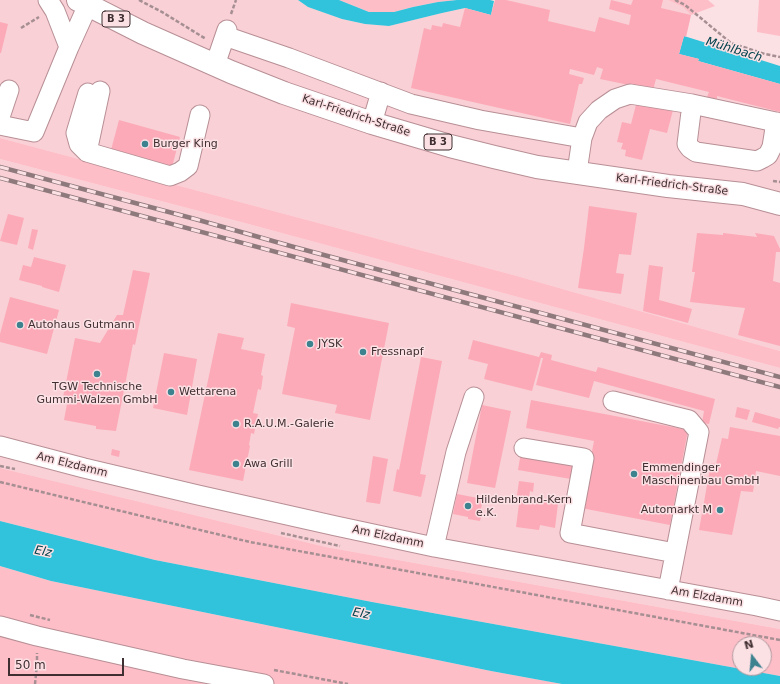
<!DOCTYPE html>
<html>
<head>
<meta charset="utf-8">
<style>
  body { margin:0 }
  #map { position:relative; width:780px; height:684px; overflow:hidden; background:#fbe0e4; font-family:"DejaVu Sans",sans-serif }
  canvas { display:block }
  .north { position:absolute; left:732px; top:636px; width:40px; height:40px; box-sizing:border-box; background:#fbe0e4; border:1px solid #b0999d; border-radius:50%; rotate:344deg; font-size:11px; font-weight:700; line-height:16px; text-align:center; color:#402f32 }
  .north::after { content:''; display:block; margin:auto; width:14px; height:18px; background:#3c828f; clip-path:polygon(50% 0,100% 100%,50% 72%,0 100%) }
  .scale { position:absolute; left:8px; top:658px; width:116px; height:18px; box-sizing:border-box; border:2px solid #402f32; border-top:0; padding-left:5px; font-size:12px; line-height:14px; white-space:nowrap; color:#402f32; -webkit-text-stroke:3px #fbe0e4; paint-order:stroke }
</style>
</head>
<body>
<div id="map">
<canvas width="780" height="684"></canvas>
<div class="north">N</div>
<div class="scale">50 m</div>
</div>
<script>
const g = document.querySelector('canvas').getContext('2d');
g.lineJoin = 'round';
function fill(path, color) {
  g.fillStyle = color;
  g.fill(path, 'evenodd');
}
function poly(rows) {
  const path = new Path2D();
  for (const r of rows) {
    path.moveTo(r[0], r[1]);
    for (let i = 2; i < r.length; i += 2) path.lineTo(r[i], r[i + 1]);
  }
  return path;
}
function trace(path, color, width, dash) {
  g.strokeStyle = color;
  g.lineWidth = width;
  g.lineCap = dash ? 'butt' : 'round';
  g.setLineDash(dash || []);
  g.stroke(path);
}
function label(font, color, halo, rows, align = 'center') {
  g.font = font + ' "DejaVu Sans",sans-serif';
  g.lineWidth = 3;
  g.setLineDash([]);
  g.textBaseline = 'middle';
  g.strokeStyle = halo;
  g.fillStyle = color;
  for (const [text, x, y, turn = 0] of rows) {
    g.save();
    g.translate(x, y);
    g.rotate((+turn || 0) * Math.PI / 180);
    g.textAlign = isNaN(turn) ? turn : align;
    if (halo) g.strokeText(text, 0, 0);
    g.fillText(text, 0, 0);
    g.restore();
  }
}
fill(poly([
  [0,0,298,0,308,7,342,19,365,24,389,26,442,13,465,8,491,15,495,0,668,0,683,7,691,15,686,37,684,36,699,59,698,61,780,84,780,351,517,276,0,138],
  [0,159,241,222,780,368,780,629,326,547,0,468]
]), '#f9d0d6');
fill(poly([
  [339,0,457,0,438,2,413,7,394,12,369,12],
  [668,0,708,0,715,6,691,15,683,7],
  [759,0,780,0,780,36,757,32],
  [0,138,517,276,780,351,780,368,241,222,0,159],
  [0,468,326,547,780,629,780,676,372,602,155,560,0,521],
  [740,644,764,644,764,668,740,668],
  [0,566,51,581,491,671,562,684,0,684]
]), '#febec8');
fill(poly([
  [298,0,339,0,369,12,394,12,413,7,438,2,457,0,490,0,494,1,491,15,465,8,442,13,389,26,365,24,342,19,308,7],
  [684,36,780,66,780,84,698,61,699,59,679,54],
  [0,521,155,560,372,602,780,676,780,684,562,684,491,671,51,581,0,566]
]), '#30c3db');
fill(poly([
  [495,0,506,0,550,10,548,21,595,32,599,17,629,25,631,15,609,9,611,0,631,5,633,0,663,0,661,8,691,15,686,37,684,36,679,54,699,59,698,61,780,84,780,112,717,96,717,99,707,97,709,92,656,79,653,90,600,79,603,69,597,67,594,75,570,69,569,74,584,78,582,84,579,84,570,124,411,88,424,28,431,30,432,25,442,27,443,23,460,27,465,8,491,15],
  [0,22,8,24,1,53,0,53],
  [637,101,673,110,667,133,650,129,642,160,625,156,626,150,621,149,623,143,617,142,622,122,631,124],
  [119,120,180,137,172,167,111,150],
  [589,206,637,213,631,255,619,254,616,273,624,274,621,294,578,288,584,248],
  [8,214,24,218,17,245,0,241],
  [32,229,38,230,33,250,28,248],
  [697,233,723,235,723,233,757,237,755,233,774,236,780,249,780,252,776,252,773,281,780,283,780,346,738,335,745,308,690,302,695,272,692,272],
  [34,257,66,265,59,292,42,287,42,286,19,280,23,265,31,267],
  [649,265,663,267,659,300,692,309,688,323,643,311],
  [133,270,150,273,135,345,133,344,116,431,96,429,96,426,64,420,67,404,62,402,75,338,100,343,117,315,123,315],
  [10,297,59,310,47,354,0,342,0,334],
  [291,303,389,323,370,420,335,413,337,405,282,394,295,328,287,326],
  [218,333,244,338,241,349,265,354,261,375,263,376,261,390,258,389,253,413,258,414,254,434,251,433,249,445,250,446,243,481,189,470],
  [473,340,539,357,541,352,552,355,551,360,596,372,598,367,715,399,709,424,702,423,704,411,594,381,589,398,536,385,543,358,541,358,532,391,484,379,488,364,468,359],
  [164,353,197,359,187,415,153,408],
  [421,357,442,361,420,474,426,475,421,497,393,491,397,469,399,470],
  [531,400,688,430,670,525,581,508,594,441,526,428],
  [482,405,511,411,495,488,467,483],
  [737,407,750,410,747,420,735,417],
  [755,412,780,419,780,427,779,427,778,429,752,422],
  [730,427,780,436,780,476,756,471,753,492,741,491,732,535,699,530,711,463,716,464,722,438,728,439],
  [112,449,120,451,119,457,111,455],
  [521,452,574,462,571,479,518,470],
  [373,456,388,459,380,504,366,502],
  [519,481,534,483,533,492,530,491,529,497,545,499,544,502,558,504,555,528,540,525,539,530,516,527,520,496,517,495],
  [457,494,483,499,481,509,483,510,480,521,468,519,468,517,453,514]
]), '#fcaab8');
const minor = poly([
  [48,0,55,11,69,47],
  [225,36,289,58,411,104,480,120,582,138],
  [215,65,227,30],
  [100,91,87,152,170,176,180,172,188,166,200,115],
  [692,104,687,144,690,148,696,152,757,161,763,158,768,155,772,147,776,122],
  [0,117,9,90],
  [372,123,381,92],
  [0,125,34,132,69,47,88,5],
  [87,152,79,144,76,133,88,93],
  [577,172,582,138,588,122,599,110,615,99,630,94,692,104,780,123],
  [613,401,689,420,699,432,668,590],
  [0,446,84,468,198,495,336,526,434,547,757,606,780,611],
  [524,448,584,458,570,533,675,553],
  [434,547,456,452,474,397],
  [0,626,37,636,183,669,264,684]
]);
const major = poly([
  [78,0,143,33,231,72,284,93,372,123,450,146,494,157,537,167,668,186,743,194,780,204]
]);
trace(minor, '#b78f95', 21);
trace(major, '#b78f95', 24);
trace(poly([
  [139,0,162,12,206,39],
  [675,0,685,5,731,43,765,54,780,57],
  [231,14,236,0],
  [21,28,39,17],
  [773,181,780,182],
  [0,466,15,469],
  [0,482,250,542,780,640],
  [281,533,340,546],
  [30,615,50,620],
  [274,670,348,684],
  [35,684,37,664,37,653]
]), '#a58f92', 2.5, [4, 2]);
trace(minor, '#fff', 19);
trace(major, '#fff', 22);
const rail = poly([
  [0,167,195,219,294,247,780,377],
  [0,178,780,387]
]);
trace(rail, '#8e797c', 4.5);
trace(rail, '#fbe0e4', 3, [9]);
for (const [x, y, r, color] of [
  [145,144,4,"#3c828f"],
  [20,325,4,"#3c828f"],
  [310,344,4,"#3c828f"],
  [363,352,4,"#3c828f"],
  [97,374,4,"#3c828f"],
  [171,392,4,"#3c828f"],
  [236,424,4,"#3c828f"],
  [236,464,4,"#3c828f"],
  [634,474,4,"#3c828f"],
  [468,506,4,"#3c828f"],
  [720,510,4,"#3c828f"]
]) {
  const dot = new Path2D();
  dot.arc(x, y, r, 0, 2 * Math.PI);
  g.fillStyle = color;
  g.fill(dot);
  trace(dot, '#fbe0e4', 1.5);
}
for (const [x, y, w] of [
  [116,19,28],
  [438,142,28]
]) {
  const box = new Path2D();
  box.roundRect(x - w / 2, y - 8, w, 16, 3);
  g.fillStyle = '#fbe0e4';
  g.fill(box);
  trace(box, '#402f32', 1);
}
label('bold 10px', '#402f32', null, [
  ["B 3",116,19],
  ["B 3",438,142]
]);
label('11px', '#402f32', '#fbe0e4', [
  ["Karl-Friedrich-Straße",356,116,18],
  ["Karl-Friedrich-Straße",672,185,7],
  ["Am Elzdamm",72,465,14],
  ["Am Elzdamm",388,537,12],
  ["Am Elzdamm",707,597,10]
]);
label('11px', '#402f32', '#fbe0e4', [
  ["Burger King",153,144],
  ["Autohaus Gutmann",28,325],
  ["JYSK",318,344],
  ["Fressnapf",371,352],
  ["TGW Technische",97,387,"center"],
  ["Gummi-Walzen GmbH",97,400,"center"],
  ["Wettarena",179,392],
  ["R.A.U.M.-Galerie",244,424],
  ["Awa Grill",244,464],
  ["Emmendinger",642,468],
  ["Maschinenbau GmbH",642,481],
  ["Hildenbrand-Kern",476,500],
  ["e.K.",476,513],
  ["Automarkt M",712,510,"right"]
], 'left');
label('italic 12px', '#00424c', '#fbe0e4', [
  ["Mühlbach",734,50,17],
  ["Elz",43,552,11],
  ["Elz",361,614,11]
]);
</script>
</body>
</html>
